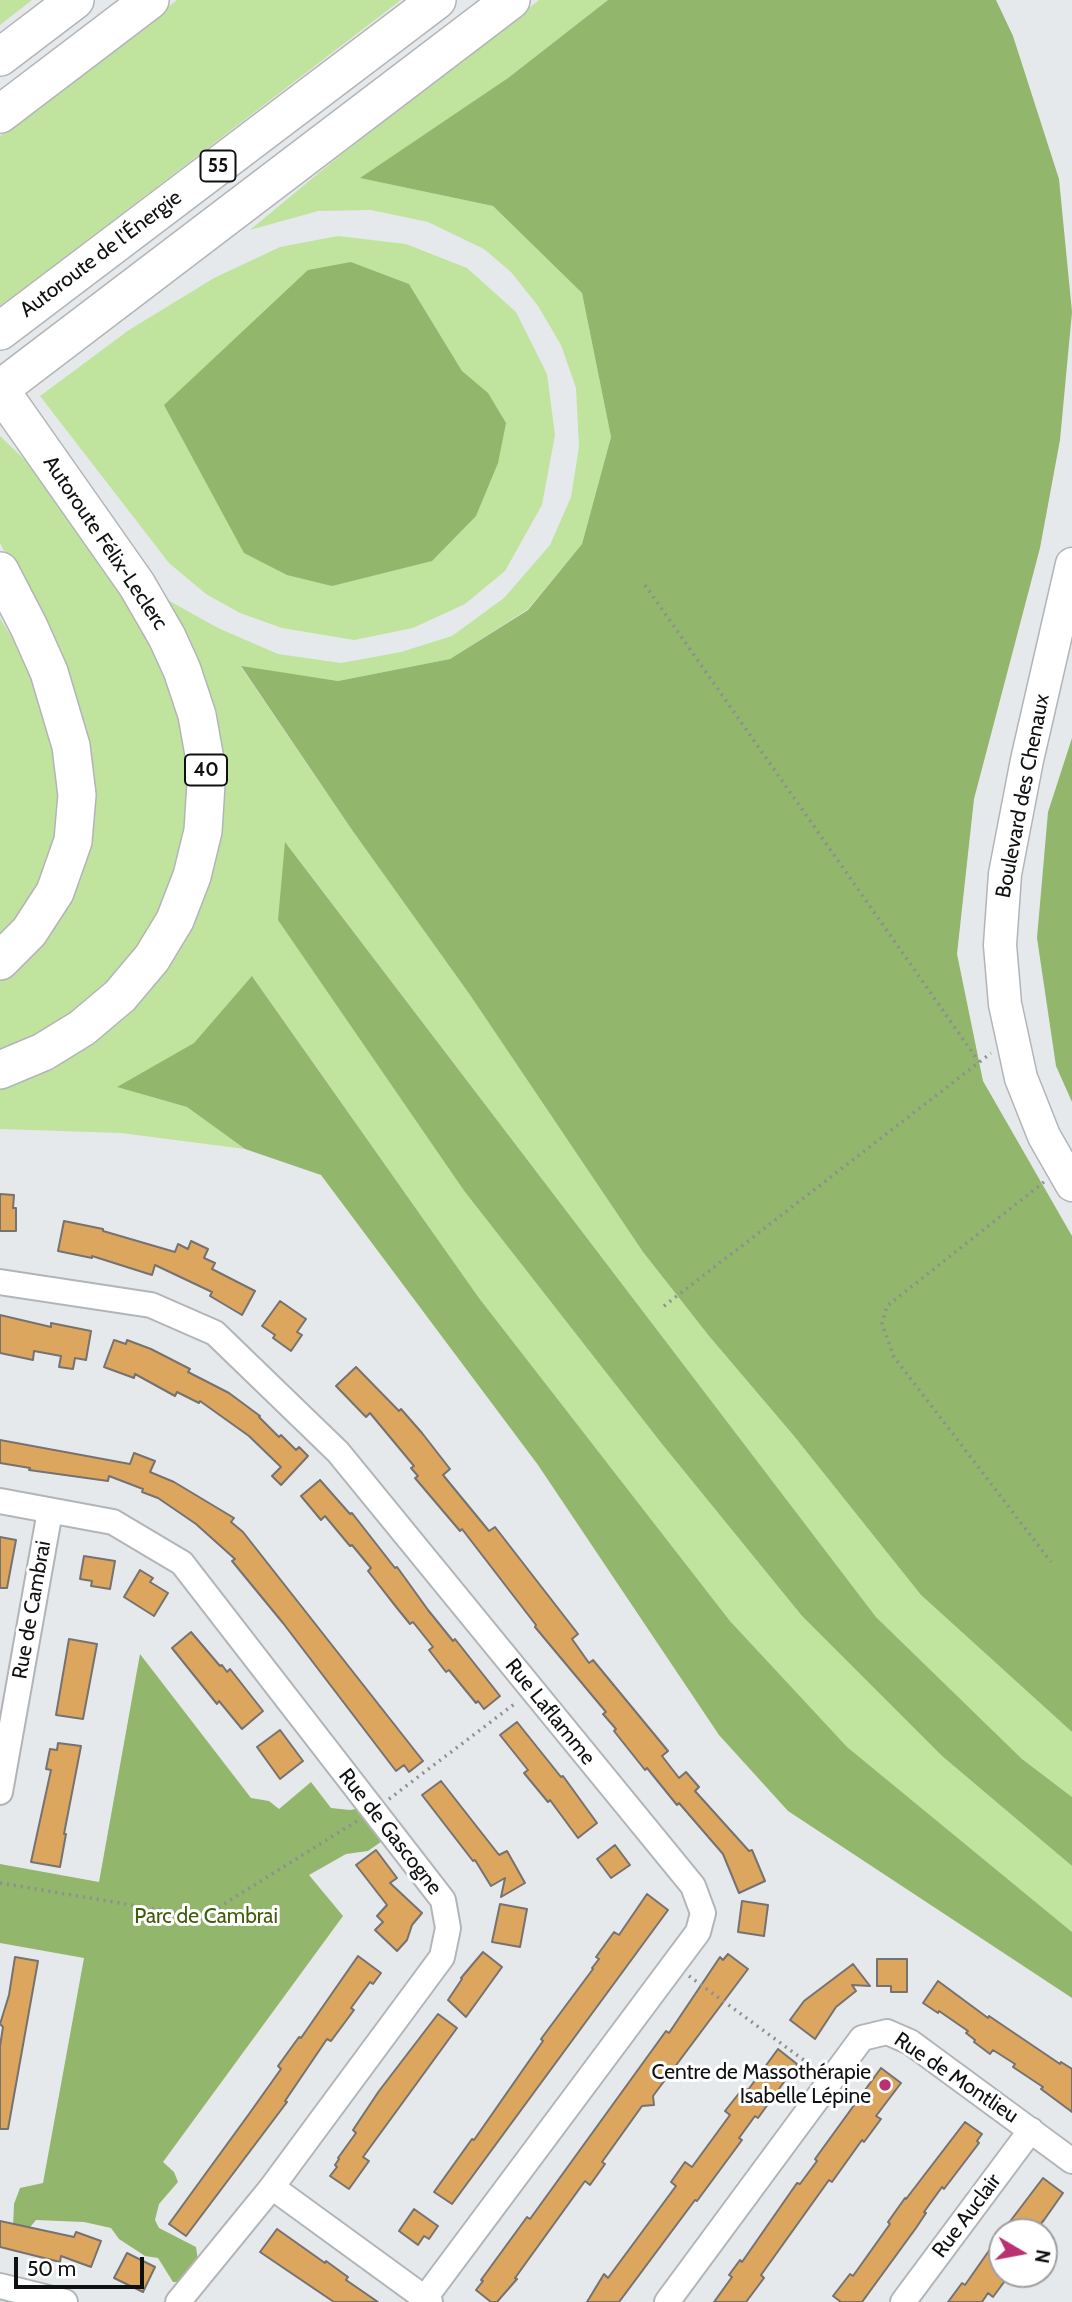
<!DOCTYPE html>
<html>
<head>
<meta charset="utf-8">
<style>
  body { margin:0 }
  #map { position:relative; width:1072px; height:2302px; overflow:hidden; background:#e6e9ec; font-family:Cabin,sans-serif }
  canvas { display:block }
  .north { position:absolute; left:988px; top:2218px; width:70px; height:70px; box-sizing:border-box; background:#fff; border:2px solid #9f9fa0; border-radius:50%; rotate:100deg; font-size:19px; font-weight:700; line-height:28px; text-align:center; color:#0f1011 }
  .north::after { content:''; display:block; margin:auto; width:24px; height:32px; background:#b93170; clip-path:polygon(50% 0,100% 100%,50% 72%,0 100%) }
  .scale { position:absolute; left:14px; top:2257px; width:130px; height:32px; box-sizing:border-box; border:4px solid #0f1011; border-top:0; padding-left:9px; font-size:21px; line-height:24px; white-space:nowrap; color:#0f1011; -webkit-text-stroke:5px #fff; paint-order:stroke }
</style>
</head>
<body>
<div id="map">
<canvas width="1072" height="2302"></canvas>
<div class="north">N</div>
<div class="scale">50 m</div>
</div>
<script>
const g = document.querySelector('canvas').getContext('2d');
g.lineJoin = 'round';
function fill(path, color) {
  g.fillStyle = color;
  g.fill(path, 'evenodd');
}
function poly(rows) {
  const path = new Path2D();
  for (const r of rows) {
    path.moveTo(r[0], r[1]);
    for (let i = 2; i < r.length; i += 2) path.lineTo(r[i], r[i + 1]);
  }
  return path;
}
function trace(path, color, width, dash) {
  g.strokeStyle = color;
  g.lineWidth = width;
  g.lineCap = dash ? 'butt' : 'round';
  g.setLineDash(dash || []);
  g.stroke(path);
}
function label(font, color, halo, rows, align = 'center') {
  g.font = font + ' Cabin,sans-serif';
  g.lineWidth = 6;
  g.setLineDash([]);
  g.textBaseline = 'middle';
  g.strokeStyle = halo;
  g.fillStyle = color;
  for (const [text, x, y, turn = 0] of rows) {
    g.save();
    g.translate(x, y);
    g.rotate((+turn || 0) * Math.PI / 180);
    g.textAlign = isNaN(turn) ? turn : align;
    if (halo) g.strokeText(text, 0, 0);
    g.fillText(text, 0, 0);
    g.restore();
  }
}
fill(poly([
  [0,0,32,0,0,25],
  [177,0,401,0,0,307,0,136],
  [539,0,608,0,508,78,361,178,493,206,582,293,611,437,582,544,528,609,450,659,338,681,241,667,352,830,470,995,643,1252,709,1336,794,1436,921,1595,1072,1732,1072,1797,1022,1759,876,1617,286,843,465,1192,662,1444,802,1616,942,1756,1072,1866,1072,1932,846,1747,730,1621,479,1298,253,977,194,1043,118,1087,187,1107,245,1149,121,1133,0,1129,0,1089,52,1068,94,1042,139,1002,166,969,191,930,205,893,223,777,217,712,190,641,166,599,218,628,278,654,341,663,401,652,452,636,504,598,550,545,571,497,579,447,576,388,561,345,538,306,511,272,484,249,428,222,371,210,318,211,250,230,332,162],
  [338,236,406,244,467,268,516,312,547,374,555,435,542,505,505,571,465,604,413,628,354,640,282,628,240,613,206,594,169,563,40,396,129,330,214,278,280,247],
  [351,262,409,284,462,371],
  [0,436,26,461,141,624,169,682,189,752,191,829,174,895,121,976,61,1027,0,1056,0,980,34,946,73,890,60,661,0,543],
  [0,618,41,686,65,771,63,845,30,916,0,941]
]), '#c0e39d');
fill(poly([
  [608,0,996,0,1013,36,1059,179,1072,312,1060,440,1040,548,974,799,957,954,983,1081,1072,1236,1072,1732,921,1595,794,1436,709,1336,643,1252,470,995,352,830,241,666,338,681,450,659,528,610,582,544,611,437,582,293,493,206,360,178,508,78],
  [351,262,409,284,462,371,488,393,506,423,498,463,476,516,432,561,332,586,287,575,244,553,164,405,308,270],
  [1072,738,1072,1102,1056,1066,1037,938,1048,812],
  [285,842,876,1617,1022,1759,1072,1797,1072,1866,942,1756,802,1616,662,1444,465,1192,278,920],
  [252,976,479,1298,730,1621,847,1747,1072,1932,1072,1998,788,1811,719,1735,538,1465,321,1175,245,1149,187,1107,117,1087,194,1043],
  [140,1654,251,1798,269,1801,279,1809,311,1782,331,1808,350,1810,366,1807,385,1839,368,1851,346,1854,309,1875,343,1916,163,2162,174,2172,178,2182,159,2204,155,2220,159,2228,196,2247,198,2261,187,2282,173,2282,158,2258,145,2256,119,2239,111,2228,84,2222,36,2220,27,2231,13,2227,14,2204,20,2188,43,2183,84,1958,0,1943,0,1864,99,1882]
]), '#92b66b');
const building = poly([
  [0,1194,14,1195,13,1208,16,1208,16,1231,0,1231,0,1194],
  [64,1221,103,1229,103,1231,175,1252,178,1244,188,1249,191,1241,208,1249,204,1258,215,1263,212,1269,255,1291,242,1315,210,1296,212,1292,155,1265,152,1275,92,1256,92,1258,58,1251,64,1221],
  [280,1301,306,1319,297,1332,302,1335,291,1351,273,1338,275,1335,262,1326,280,1301],
  [0,1315,51,1327,51,1323,91,1331,86,1360,75,1358,73,1369,59,1367,61,1356,34,1351,33,1360,0,1353,0,1315],
  [114,1340,126,1344,127,1340,151,1349,190,1369,188,1372,229,1393,260,1416,259,1417,279,1437,281,1435,296,1450,299,1447,308,1456,281,1485,272,1476,281,1467,249,1436,200,1401,199,1403,177,1392,175,1396,135,1374,134,1378,104,1367,114,1340],
  [356,1367,399,1411,401,1409,422,1433,450,1469,443,1475,489,1531,495,1527,578,1634,572,1639,589,1663,593,1660,668,1751,662,1756,679,1778,686,1772,699,1787,695,1791,749,1851,752,1850,765,1881,739,1893,723,1854,679,1803,677,1805,647,1768,645,1770,614,1731,616,1729,603,1714,606,1712,535,1627,536,1625,462,1529,460,1531,415,1478,418,1476,411,1468,414,1466,370,1413,366,1417,336,1386,356,1367],
  [0,1440,130,1464,134,1453,155,1461,150,1472,174,1482,234,1518,231,1522,243,1532,423,1761,409,1772,404,1765,396,1771,283,1623,232,1561,235,1559,196,1524,158,1498,142,1492,143,1489,109,1476,108,1481,29,1470,30,1468,0,1463,0,1440],
  [320,1480,350,1514,352,1513,395,1568,397,1567,405,1578,428,1610,453,1641,455,1639,500,1696,484,1709,478,1701,476,1703,449,1670,446,1672,429,1650,433,1647,413,1622,410,1624,397,1608,368,1571,371,1568,352,1545,350,1546,325,1516,321,1520,301,1496,320,1480],
  [0,1537,16,1540,7,1588,0,1588,0,1537],
  [84,1556,115,1561,110,1589,91,1586,92,1581,80,1579,84,1556],
  [140,1570,153,1578,150,1582,168,1593,154,1616,124,1597,140,1570],
  [191,1632,220,1666,222,1665,227,1672,230,1669,263,1711,242,1729,219,1701,217,1704,172,1648,191,1632],
  [69,1639,97,1644,83,1719,56,1715,69,1639],
  [517,1722,561,1777,563,1776,597,1823,578,1838,550,1800,548,1802,524,1773,528,1770,500,1735,517,1722],
  [280,1730,303,1761,280,1779,257,1747,280,1730],
  [58,1743,81,1746,64,1834,66,1834,60,1867,31,1862,51,1770,46,1769,50,1749,57,1750,58,1743],
  [441,1781,499,1855,507,1851,525,1883,501,1897,505,1878,491,1886,475,1860,473,1861,422,1795,441,1781],
  [615,1845,630,1865,611,1878,597,1859,615,1845],
  [376,1850,397,1878,390,1883,422,1913,412,1925,407,1940,397,1951,375,1930,383,1922,377,1916,387,1905,356,1865,376,1850],
  [647,1894,668,1910,452,2204,434,2192,472,2139,474,2140,543,2041,541,2039,593,1969,592,1968,599,1959,596,1957,614,1932,619,1935,647,1894],
  [742,1901,768,1905,764,1936,738,1932,742,1901],
  [500,1904,527,1909,520,1947,492,1942,500,1904],
  [483,1952,502,1967,466,2017,448,2000,462,1979,461,1978,483,1952],
  [728,1954,748,1969,653,2096,654,2105,642,2106,602,2162,605,2164,590,2185,585,2181,515,2278,517,2279,497,2302,491,2302,476,2290,483,2281,481,2280,527,2217,530,2219,666,2031,669,2033,720,1957,723,1960,728,1954],
  [358,1956,381,1973,373,1984,370,1982,351,2008,354,2010,331,2041,327,2039,285,2101,287,2102,186,2236,169,2224,249,2114,281,2069,278,2066,299,2037,301,2038,358,1956],
  [15,1957,38,1961,8,2129,0,2129,0,2046,3,2027,0,2024,9,1995,15,1957],
  [877,1959,907,1959,907,1992,891,1992,891,1986,877,1986,877,1959],
  [853,1964,870,1986,852,1985,856,1991,836,2007,815,2039,790,2020,804,2001,853,1964],
  [938,1981,988,2018,989,2016,1060,2064,1061,2062,1072,2069,1072,2112,1041,2089,1043,2087,1013,2067,1015,2064,993,2050,990,2054,974,2042,975,2040,966,2033,968,2031,939,2011,938,2013,923,2003,938,1981],
  [438,2014,457,2028,363,2157,369,2161,349,2189,330,2176,337,2167,335,2165,339,2159,338,2158,356,2133,353,2130,379,2091,438,2014],
  [778,2049,797,2064,758,2118,755,2116,739,2138,742,2140,697,2201,695,2200,619,2302,587,2302,604,2274,608,2278,676,2186,671,2182,685,2162,692,2167,730,2115,725,2111,744,2087,748,2090,778,2049],
  [881,2068,901,2083,876,2116,881,2119,864,2142,862,2140,832,2182,829,2180,761,2275,764,2278,746,2302,714,2302,732,2277,729,2275,740,2260,742,2262,797,2183,800,2184,817,2161,815,2159,881,2068],
  [965,2122,982,2134,977,2141,979,2143,944,2189,942,2187,924,2212,926,2213,916,2228,862,2302,841,2302,833,2296,850,2274,853,2276,890,2224,888,2222,905,2198,906,2199,965,2122],
  [1043,2178,1063,2193,1044,2220,1034,2232,1002,2232,1043,2178],
  [414,2209,438,2226,429,2239,424,2236,418,2245,399,2231,414,2209],
  [0,2221,74,2237,76,2232,101,2241,91,2267,61,2256,60,2262,0,2247,0,2221],
  [277,2229,325,2263,326,2261,348,2277,346,2280,378,2302,334,2302,260,2252,277,2229],
  [1002,2232,1002,2274,1010,2274,993,2297,988,2293,982,2302,948,2302,962,2283,965,2285,1002,2232],
  [127,2253,155,2267,143,2292,114,2278,127,2253]
]);
fill(building, '#dda65f');
trace(building, '#75726f', 2);
const minor = poly([
  [0,1282,151,1305,215,1333,338,1452,693,1886,703,1913,698,1932,425,2298],
  [0,1501,113,1522,182,1563,443,1900,448,1928,442,1957,272,2187,178,2302],
  [0,1792,50,1511],
  [272,2187,430,2302],
  [0,2286,65,2302],
  [667,2302,862,2038,887,2032,910,2042,1072,2161],
  [903,2302,1031,2130]
]);
const major = poly([
  [1072,564,1027,760,1005,874,1000,945,1005,1004,1021,1078,1044,1136,1072,1185]
]);
const highway = poly([
  [0,57,75,0],
  [0,114,150,0],
  [0,331,437,0],
  [0,389,511,0],
  [0,390,137,585,167,637,182,670,197,715,205,760,206,784,203,831,192,876,175,920,152,958,120,996,82,1028,43,1052,0,1070],
  [0,571,29,627,49,672,71,746,77,795,73,841,55,892,29,932,0,961]
]);
trace(minor, '#b2b5b8', 28);
trace(major, '#b2b5b8', 35);
trace(highway, '#b2b5b8', 40);
trace(poly([
  [645,585,979,1062],
  [1044,1182,887,1306,882,1324,894,1357,1051,1562],
  [664,1306,991,1053],
  [389,1799,517,1702],
  [0,1883,203,1917,357,1821],
  [689,1976,816,2069]
]), '#8d8f92', 3.5, [2, 5]);
trace(minor, '#fff', 24);
trace(major, '#fff', 32);
trace(highway, '#fff', 37);
for (const [x, y, r, color] of [
  [885,2085,7,"#b93170"]
]) {
  const dot = new Path2D();
  dot.arc(x, y, r, 0, 2 * Math.PI);
  g.fillStyle = color;
  g.fill(dot);
  trace(dot, '#fff', 2.5);
}
for (const [x, y, w] of [
  [218,166,35],
  [206,770,42]
]) {
  const box = new Path2D();
  box.roundRect(x - w / 2, y - 15.5, w, 31, 5);
  g.fillStyle = '#fff';
  g.fill(box);
  trace(box, '#0f1011', 2);
}
label('bold 19px', '#0f1011', null, [
  ["55",218,166],
  ["40",206,770]
]);
label('21px', '#0f1011', '#fff', [
  ["Autoroute de l'Énergie",101,254,-37],
  ["Autoroute Félix-Leclerc",105,543,56],
  ["Boulevard des Chenaux",1023,796,-79],
  ["Rue de Cambrai",32,1610,-80],
  ["Rue Laflamme",550,1712,51],
  ["Rue de Gascogne",390,1832,52],
  ["Rue de Montlieu",956,2078,34],
  ["Rue Auclair",967,2216,-53]
]);
label('21px', '#3d5d09', '#fff', [
  ["Parc de Cambrai",206,1917]
]);
label('21px', '#0f1011', '#fff', [
  ["Centre de Massothérapie",871,2073],
  ["Isabelle Lépine",871,2097]
], 'right');
</script>
</body>
</html>
